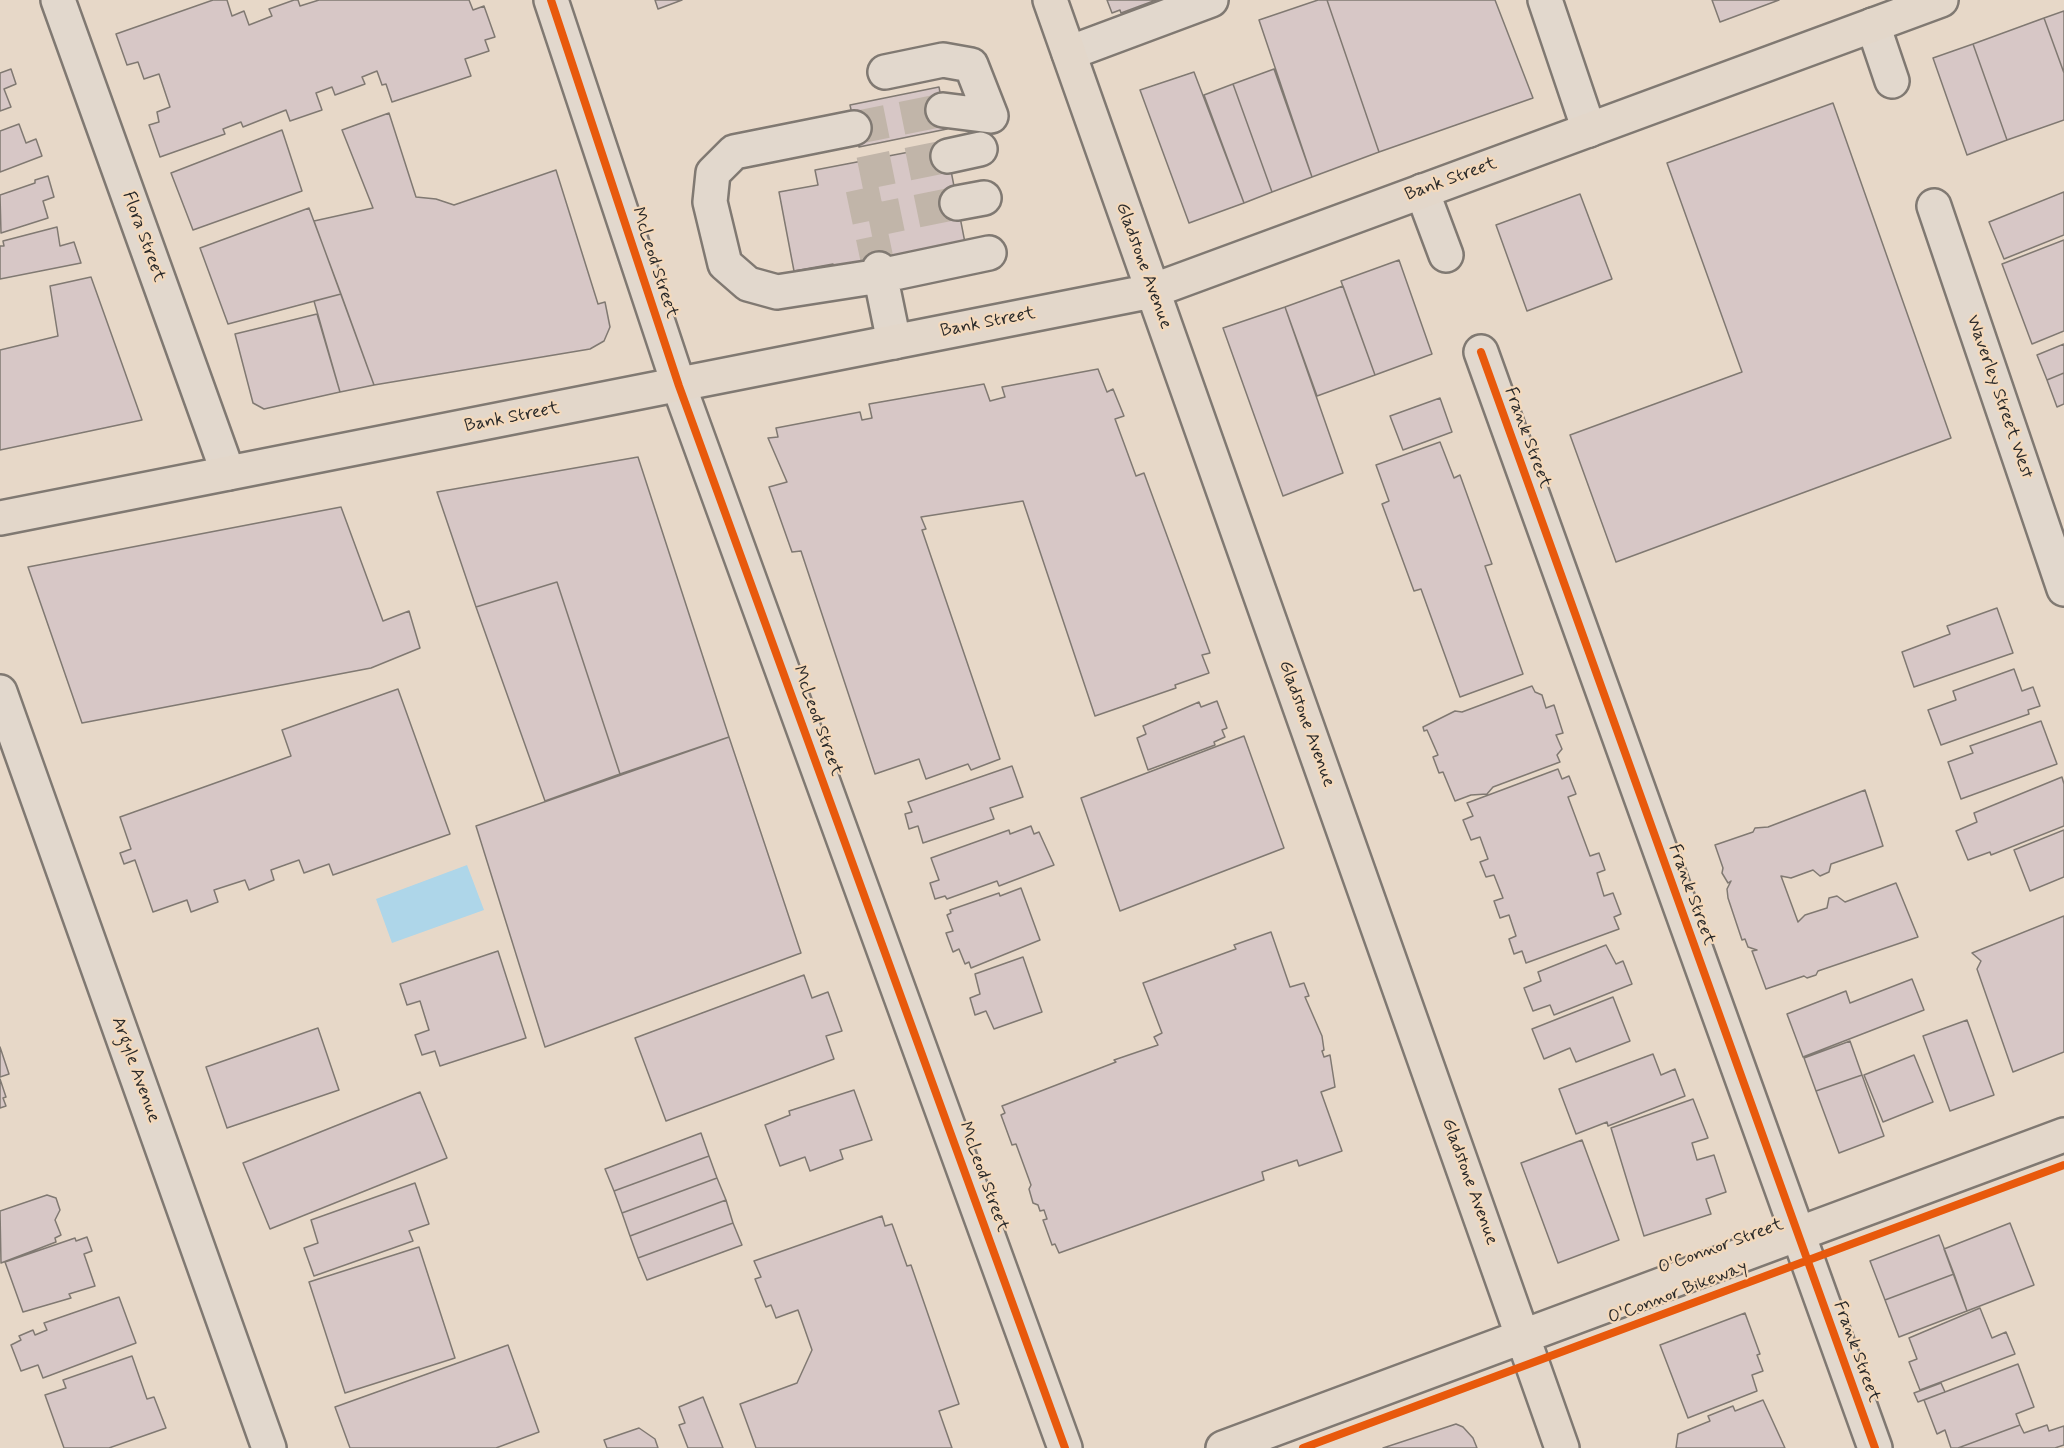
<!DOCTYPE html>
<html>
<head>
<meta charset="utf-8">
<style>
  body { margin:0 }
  canvas { display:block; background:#e7d8c8 }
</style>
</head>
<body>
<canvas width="2064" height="1448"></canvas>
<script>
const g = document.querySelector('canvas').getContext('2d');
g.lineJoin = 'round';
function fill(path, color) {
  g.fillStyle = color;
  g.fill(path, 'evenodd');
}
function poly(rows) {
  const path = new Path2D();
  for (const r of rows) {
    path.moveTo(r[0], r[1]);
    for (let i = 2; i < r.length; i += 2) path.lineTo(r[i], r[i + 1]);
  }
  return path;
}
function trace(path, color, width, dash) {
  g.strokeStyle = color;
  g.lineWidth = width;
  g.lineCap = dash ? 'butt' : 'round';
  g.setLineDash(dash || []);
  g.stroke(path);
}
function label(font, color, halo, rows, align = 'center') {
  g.font = font + ' Mynerve,sans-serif';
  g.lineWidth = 4.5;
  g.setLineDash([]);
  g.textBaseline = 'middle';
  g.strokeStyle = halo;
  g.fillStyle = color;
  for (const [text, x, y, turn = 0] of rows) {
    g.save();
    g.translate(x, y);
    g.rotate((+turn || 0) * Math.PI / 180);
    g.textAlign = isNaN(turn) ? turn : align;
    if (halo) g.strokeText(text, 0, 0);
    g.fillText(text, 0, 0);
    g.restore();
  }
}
fill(poly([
  [467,865,484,910,392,943,376,899]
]), '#aed6e9');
const building = poly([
  [213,0,227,0,232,16,244,11,249,25,272,16,269,9,294,0,298,0,300,6,319,0,469,0,473,10,484,6,495,37,485,40,489,51,465,59,471,76,392,102,386,84,382,85,377,71,362,77,365,84,335,95,332,87,316,93,322,110,290,121,286,110,243,127,241,122,223,129,225,134,160,157,149,125,159,122,157,112,170,107,159,74,144,79,138,62,127,65,116,34,213,0],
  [655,0,682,0,658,9,655,0],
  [1107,0,1156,0,1121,13,1120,10,1112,13,1107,0],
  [1318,0,1327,0,1379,152,1312,177,1259,20,1318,0],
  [1327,0,1495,0,1533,98,1379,152,1327,0],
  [1712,0,1779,0,1720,22,1712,0],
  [2064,11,2064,73,2044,18,2064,11],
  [2044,18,2064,73,2064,120,2007,140,1973,44,2044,18],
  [1973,44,2007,140,1967,155,1933,58,1973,44],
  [11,69,16,84,4,89,11,107,0,111,0,73,11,69],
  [1274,69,1312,177,1272,192,1233,84,1274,69],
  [1194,72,1244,203,1189,223,1140,90,1194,72],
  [1233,84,1272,192,1244,203,1204,95,1233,84],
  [939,87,947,129,859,147,850,105,939,87],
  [1833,103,1951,438,1616,562,1570,435,1742,372,1667,163,1833,103],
  [389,113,416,197,436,199,454,205,556,170,598,304,605,302,610,327,604,341,590,349,374,385,314,221,373,208,342,130,389,113],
  [19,124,26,143,36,139,42,156,0,172,0,131,19,124],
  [282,130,302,191,193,230,171,173,282,130],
  [946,145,967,253,836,278,833,264,794,271,779,192,818,185,815,170,946,145],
  [48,176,54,197,43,201,48,218,1,233,0,195,35,183,35,180,48,176],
  [2064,192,2064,235,2004,259,1989,222,2064,192],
  [1580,194,1612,279,1527,311,1496,225,1580,194],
  [309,208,341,294,228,324,200,248,309,208],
  [57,227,60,246,74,242,81,263,0,279,0,246,4,246,3,241,57,227],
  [2064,240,2064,331,2032,344,2002,264,2064,240],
  [1399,260,1432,354,1375,375,1341,281,1399,260],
  [91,277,142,420,0,450,0,350,58,336,50,286,91,277],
  [1343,286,1375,375,1317,396,1285,307,1343,286],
  [341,294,374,385,340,392,314,301,341,294],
  [1285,307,1343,473,1283,496,1223,328,1285,307],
  [317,314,340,392,264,409,253,403,235,334,317,314],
  [2064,344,2064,373,2047,380,2037,355,2064,344],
  [1098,369,1107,392,1113,389,1124,416,1115,419,1136,476,1144,473,1210,653,1202,655,1209,673,1175,685,1176,688,1095,716,1023,501,921,517,926,529,922,530,1000,759,971,770,968,764,926,779,919,759,875,774,801,551,792,552,769,487,787,482,768,438,778,437,776,428,860,412,862,420,872,418,869,404,984,384,990,401,1005,397,1002,387,1098,369],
  [2064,373,2064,404,2057,407,2047,380,2064,373],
  [1440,398,1452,432,1403,450,1390,416,1440,398],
  [1440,442,1454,478,1460,475,1492,564,1485,566,1523,674,1460,697,1421,589,1414,591,1382,504,1389,501,1376,465,1440,442],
  [638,457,729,737,620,774,557,582,476,607,437,492,638,457],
  [341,507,383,621,409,611,420,648,371,668,82,723,28,567,341,507],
  [557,582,620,774,545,801,476,607,557,582],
  [1997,608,2013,653,1914,687,1902,652,1950,634,1947,626,1997,608],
  [2014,669,2022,691,2033,687,2040,706,2028,710,2029,714,1941,745,1928,710,1956,700,1953,691,2014,669],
  [1532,686,1535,692,1542,695,1546,708,1554,705,1563,733,1556,735,1562,749,1557,755,1560,762,1493,787,1487,794,1471,795,1455,801,1443,772,1439,773,1433,757,1438,755,1427,730,1424,731,1423,727,1455,711,1462,712,1532,686],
  [398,689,450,834,333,875,329,864,304,873,299,860,271,870,274,880,249,890,245,880,214,890,218,902,191,912,187,900,153,912,135,860,124,864,120,853,131,849,120,817,291,756,282,730,398,689],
  [1217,701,1227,728,1222,730,1225,737,1214,742,1215,745,1148,770,1137,738,1146,734,1143,726,1199,702,1201,707,1217,701],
  [2041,721,2057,764,1961,799,1948,762,1973,753,1970,746,2041,721],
  [1244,736,1284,848,1120,911,1081,798,1244,736],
  [729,737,801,953,545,1047,476,826,729,737],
  [1012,766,1023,797,990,808,994,819,923,843,918,826,909,829,905,814,912,812,908,802,1012,766],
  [1558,769,1562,779,1569,776,1576,794,1568,797,1590,856,1599,853,1605,870,1597,873,1604,896,1613,893,1621,914,1614,917,1619,929,1526,963,1522,951,1514,954,1509,939,1516,936,1509,915,1500,918,1494,901,1503,898,1494,875,1486,877,1480,862,1488,859,1480,837,1471,840,1463,820,1473,816,1467,803,1558,769],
  [2062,777,2064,784,2064,826,1991,855,1990,852,1968,860,1956,831,1977,822,1974,813,2062,777],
  [1865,790,1883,846,1831,864,1829,872,1820,876,1813,870,1791,878,1781,876,1798,922,1805,915,1827,908,1829,898,1837,896,1845,902,1896,883,1918,937,1818,971,1816,975,1807,978,1804,976,1766,989,1752,951,1757,950,1748,947,1745,939,1742,940,1728,898,1727,889,1731,881,1728,883,1722,873,1723,868,1715,845,1753,832,1755,828,1768,827,1865,790],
  [1031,826,1034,834,1039,832,1054,865,999,886,997,881,947,899,945,896,935,899,930,883,939,880,931,858,1009,830,1010,834,1031,826],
  [2064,830,2064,877,2030,891,2014,850,2064,830],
  [1021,888,1040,940,971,968,969,962,965,964,959,949,953,952,946,933,953,931,947,915,951,913,950,910,999,893,1000,896,1021,888],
  [2064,916,2064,1052,2013,1072,1977,969,1981,961,1972,953,2064,916],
  [1271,932,1290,987,1304,983,1309,996,1305,997,1322,1036,1324,1050,1322,1051,1324,1057,1330,1055,1335,1087,1321,1092,1342,1151,1299,1166,1297,1160,1262,1172,1264,1180,1059,1253,1055,1244,1052,1245,1043,1220,1047,1219,1044,1210,1040,1211,1038,1205,1033,1203,1029,1189,1031,1185,1016,1144,1012,1145,1001,1115,1005,1113,1002,1106,1116,1062,1114,1060,1158,1045,1154,1037,1162,1033,1143,983,1236,949,1234,945,1271,932],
  [1606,945,1616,964,1623,961,1632,984,1554,1015,1550,1005,1533,1011,1524,988,1541,981,1538,972,1606,945],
  [498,951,526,1038,440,1066,435,1051,422,1055,415,1035,429,1030,420,1001,407,1005,400,984,498,951],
  [1023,957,1042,1012,994,1029,986,1011,975,1015,970,998,980,994,975,974,1023,957],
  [804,975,812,998,828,992,842,1031,826,1036,834,1059,666,1121,635,1038,804,975],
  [1912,979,1924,1010,1803,1057,1787,1014,1846,991,1850,1003,1912,979],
  [1613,997,1630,1041,1576,1062,1570,1048,1544,1059,1532,1029,1613,997],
  [1967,1020,1994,1095,1950,1111,1923,1036,1967,1020],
  [318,1028,339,1090,227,1128,206,1067,318,1028],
  [1850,1041,1862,1075,1816,1091,1804,1058,1850,1041],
  [0,1047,9,1074,0,1077,0,1047],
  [1653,1054,1661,1075,1675,1069,1685,1096,1608,1126,1607,1122,1576,1134,1559,1089,1653,1054],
  [1914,1055,1933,1102,1883,1122,1864,1075,1914,1055],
  [1862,1075,1884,1136,1839,1153,1816,1091,1862,1075],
  [0,1079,6,1097,3,1098,6,1106,0,1108,0,1079],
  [854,1090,872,1140,840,1150,843,1159,810,1171,805,1157,780,1166,765,1125,790,1115,789,1111,854,1090],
  [420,1092,447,1158,270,1229,243,1163,420,1092],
  [1693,1099,1708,1138,1692,1143,1697,1160,1714,1155,1726,1192,1706,1199,1711,1214,1644,1236,1611,1128,1693,1099],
  [701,1133,709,1156,614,1191,605,1169,701,1133],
  [1582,1140,1619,1240,1558,1263,1521,1163,1582,1140],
  [709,1156,717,1178,622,1213,614,1191,709,1156],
  [717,1178,726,1200,630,1236,622,1213,717,1178],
  [415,1183,429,1224,409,1231,413,1241,314,1276,304,1248,318,1243,311,1220,415,1183],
  [47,1195,56,1198,60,1210,55,1220,61,1235,55,1238,56,1242,1,1263,0,1211,47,1195],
  [726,1200,733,1223,638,1258,630,1236,726,1200],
  [882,1216,885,1226,892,1224,907,1266,911,1265,959,1404,939,1411,952,1448,756,1448,740,1404,797,1383,812,1350,798,1310,776,1318,771,1305,766,1307,755,1279,761,1277,754,1261,882,1216],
  [733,1223,742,1245,647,1280,638,1258,733,1223],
  [2010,1223,2034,1285,1967,1311,1944,1249,2010,1223],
  [1939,1235,1954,1274,1885,1300,1870,1261,1939,1235],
  [87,1237,92,1251,84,1254,95,1286,69,1294,71,1298,23,1312,5,1262,75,1238,76,1241,87,1237],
  [419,1247,455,1358,345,1393,309,1282,419,1247],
  [1954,1274,1967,1311,1899,1337,1885,1300,1954,1274],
  [119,1297,136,1343,43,1378,38,1365,21,1371,11,1345,21,1340,19,1336,33,1330,35,1335,47,1330,44,1323,119,1297],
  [1980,1308,1992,1338,2006,1332,2015,1354,1920,1390,1909,1362,1917,1359,1909,1338,1980,1308],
  [1745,1313,1760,1354,1757,1355,1763,1371,1752,1375,1757,1391,1688,1418,1660,1345,1745,1313],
  [508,1345,539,1432,496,1448,350,1448,335,1407,508,1345],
  [132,1356,147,1399,154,1397,166,1428,109,1448,64,1448,45,1395,66,1388,63,1380,132,1356],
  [2018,1364,2034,1407,2016,1414,2020,1425,1958,1448,1951,1448,1945,1430,1937,1434,1924,1400,2018,1364],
  [1941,1383,1945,1392,1918,1402,1914,1393,1941,1383],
  [703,1397,723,1448,688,1448,679,1425,685,1423,679,1407,703,1397],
  [1763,1400,1785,1448,1676,1448,1678,1434,1710,1421,1708,1416,1733,1406,1735,1411,1763,1400],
  [1456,1424,1463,1427,1473,1438,1477,1448,1383,1448,1456,1424],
  [2020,1425,2024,1433,2047,1425,2049,1431,2064,1426,2064,1445,2055,1448,1958,1448,2020,1425],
  [639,1428,655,1439,658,1448,607,1448,604,1440,639,1428]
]);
fill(building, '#d7c7c6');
trace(building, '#807972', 1.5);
trace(poly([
  [854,128,943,110],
  [869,221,957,203],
  [879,269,859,174,948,156]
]), '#c1b5a9', 33, [33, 16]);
const minor = poly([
  [58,0,228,473],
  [551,0,679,386,1065,1448],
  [1545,0,1589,130],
  [1873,25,1892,81],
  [1069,53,1211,0],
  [885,72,943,60,971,65,991,116,943,110],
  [854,128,734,152,713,173,710,202,725,264,748,284,777,292,880,276,989,253],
  [948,156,980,149],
  [1422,191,1446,255],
  [957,203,984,198],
  [1934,206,2064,589],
  [879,269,894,342],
  [1481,352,1875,1448],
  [0,692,269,1448]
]);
const major = poly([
  [1050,0,1562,1448],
  [0,518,1152,291,1941,0],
  [1223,1448,2064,1135]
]);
trace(minor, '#807972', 38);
trace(major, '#807972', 38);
trace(minor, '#e2d8cd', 33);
trace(major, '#e3d7ca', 33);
trace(poly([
  [551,0,679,386,1065,1448],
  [1481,352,1875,1448],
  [1303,1448,2064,1165]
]), '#e8590c', 8);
label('18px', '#2b2b2b', '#f4d9bb', [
  ["Bank Street",1451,180,-20],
  ["Flora Street",143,237,70],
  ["McLeod Street",654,263,72],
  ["Gladstone Avenue",1143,266,70],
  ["Bank Street",988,323,-11],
  ["Waverley Street West",1999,397,71],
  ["Bank Street",512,418,-11],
  ["Frank Street",1527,438,70],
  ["McLeod Street",817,721,70],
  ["Gladstone Avenue",1306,724,70],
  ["Frank Street",1691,895,70],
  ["Argyle Avenue",135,1070,70],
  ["McLeod Street",983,1177,70],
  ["Gladstone Avenue",1469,1182,70],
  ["O'Connor Street",1721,1247,-20],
  ["O'Connor Bikeway",1678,1293,-21],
  ["Frank Street",1856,1352,70]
]);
</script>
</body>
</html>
